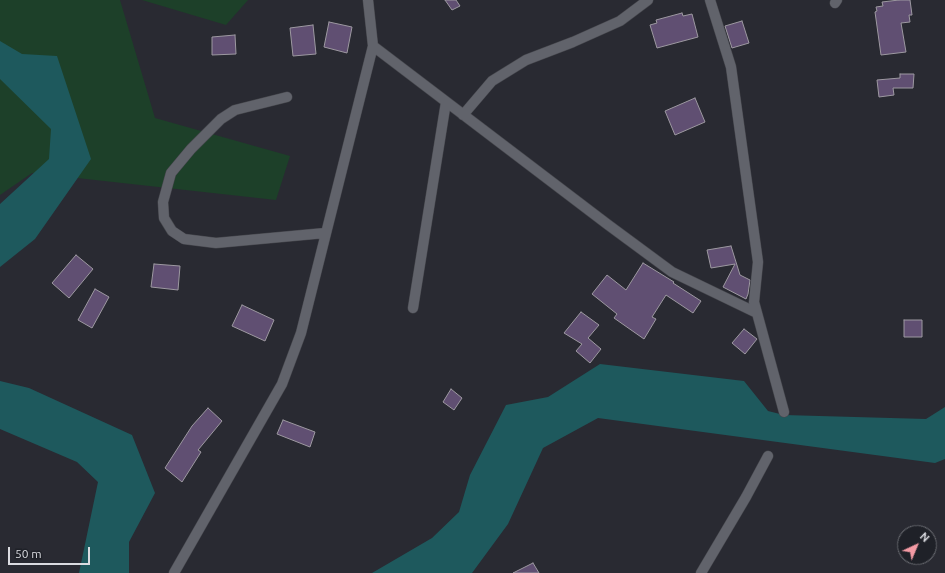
<!DOCTYPE html>
<html>
<head>
<meta charset="utf-8">
<style>
  body { margin:0 }
  #map { position:relative; width:945px; height:573px; overflow:hidden; background:#292a32; font-family:Ubuntu,sans-serif }
  canvas { display:block }
  .north { position:absolute; left:897px; top:525px; width:40px; height:40px; box-sizing:border-box; background:#1f2128; border:1px solid #6a6c72; border-radius:50%; rotate:44deg; font-size:11px; font-weight:700; line-height:16px; text-align:center; color:#dbdce1 }
  .north::after { content:''; display:block; margin:auto; width:14px; height:18px; background:#f49aa4; clip-path:polygon(50% 0,100% 100%,50% 72%,0 100%) }
  .scale { position:absolute; left:8px; top:547px; width:82px; height:18px; box-sizing:border-box; border:2px solid #dbdce1; border-top:0; padding-left:5px; font-size:12px; line-height:14px; white-space:nowrap; color:#dbdce1; -webkit-text-stroke:3px #1f2128; paint-order:stroke }
</style>
</head>
<body>
<div id="map">
<canvas width="945" height="573"></canvas>
<div class="north">N</div>
<div class="scale">50 m</div>
</div>
<script>
const g = document.querySelector('canvas').getContext('2d');
g.lineJoin = 'round';
function fill(path, color) {
  g.fillStyle = color;
  g.fill(path, 'evenodd');
}
function poly(rows) {
  const path = new Path2D();
  for (const r of rows) {
    path.moveTo(r[0], r[1]);
    for (let i = 2; i < r.length; i += 2) path.lineTo(r[i], r[i + 1]);
  }
  return path;
}
function trace(path, color, width, dash) {
  g.strokeStyle = color;
  g.lineWidth = width;
  g.lineCap = dash ? 'butt' : 'round';
  g.setLineDash(dash || []);
  g.stroke(path);
}
fill(poly([
  [0,0,120,0,155,118,290,156,276,200,32,173,0,195],
  [142,0,248,0,226,25]
]), '#1d4029');
fill(poly([
  [0,41,22,54,57,56,91,159,35,239,0,267,0,204,49,159,51,129,0,79],
  [600,364,744,381,768,411,784,415,926,419,945,407,945,459,935,463,598,418,543,448,508,524,472,573,372,573,432,538,459,512,470,475,506,405,548,397],
  [0,381,29,388,132,435,155,493,129,542,129,573,79,573,98,482,77,462,0,429]
]), '#1e595d');
const building = poly([
  [445,0,456,0,460,6,452,10,445,0],
  [899,0,910,0,912,15,909,15,910,22,901,23,906,52,881,55,875,12,877,11,876,7,883,6,882,2,899,0],
  [682,13,683,16,692,14,698,37,657,48,650,25,657,23,656,20,682,13],
  [742,21,749,43,732,48,725,26,742,21],
  [329,22,352,27,347,53,324,47,329,22],
  [313,25,316,54,293,56,290,28,313,25],
  [235,35,236,54,212,55,212,37,235,35],
  [900,74,914,74,913,88,893,88,894,95,879,97,877,80,900,78,900,74],
  [695,98,705,122,675,135,665,111,695,98],
  [731,246,740,275,750,280,748,294,746,299,723,287,735,264,711,268,707,250,731,246],
  [76,255,93,269,69,298,52,283,76,255],
  [643,263,674,282,673,283,701,301,693,313,666,295,652,317,656,319,644,339,614,318,617,314,592,294,607,275,626,290,643,263],
  [154,264,180,266,178,290,151,287,154,264],
  [95,289,109,297,92,328,78,320,95,289],
  [242,305,274,320,265,341,232,326,242,305],
  [581,312,599,325,588,338,601,349,590,363,576,351,582,344,564,333,581,312],
  [904,320,922,320,922,337,904,337,904,320],
  [744,329,757,339,745,354,732,343,744,329],
  [451,389,462,398,454,410,443,402,451,389],
  [208,408,222,421,198,450,201,452,182,482,165,468,192,426,208,408],
  [283,420,315,432,310,447,277,434,283,420],
  [533,563,539,573,513,573,533,563]
]);
fill(building, '#604f72');
trace(building, '#9d99a1', 1);
const minor = poly([
  [710,0,731,67,758,262,754,302,784,412],
  [835,3,837,0],
  [373,46,607,224,672,272,757,313],
  [287,97,235,110,221,119,191,149,171,173,163,202,164,218,172,231,184,239,216,243,325,233],
  [463,115,492,81,526,60,573,42,620,21,648,0],
  [413,308,446,102],
  [174,573,282,384,301,333,373,46,368,0],
  [701,573,746,497,768,456]
]);
trace(minor, '#46474d', 11);
trace(minor, '#61636b', 10);
</script>
</body>
</html>
